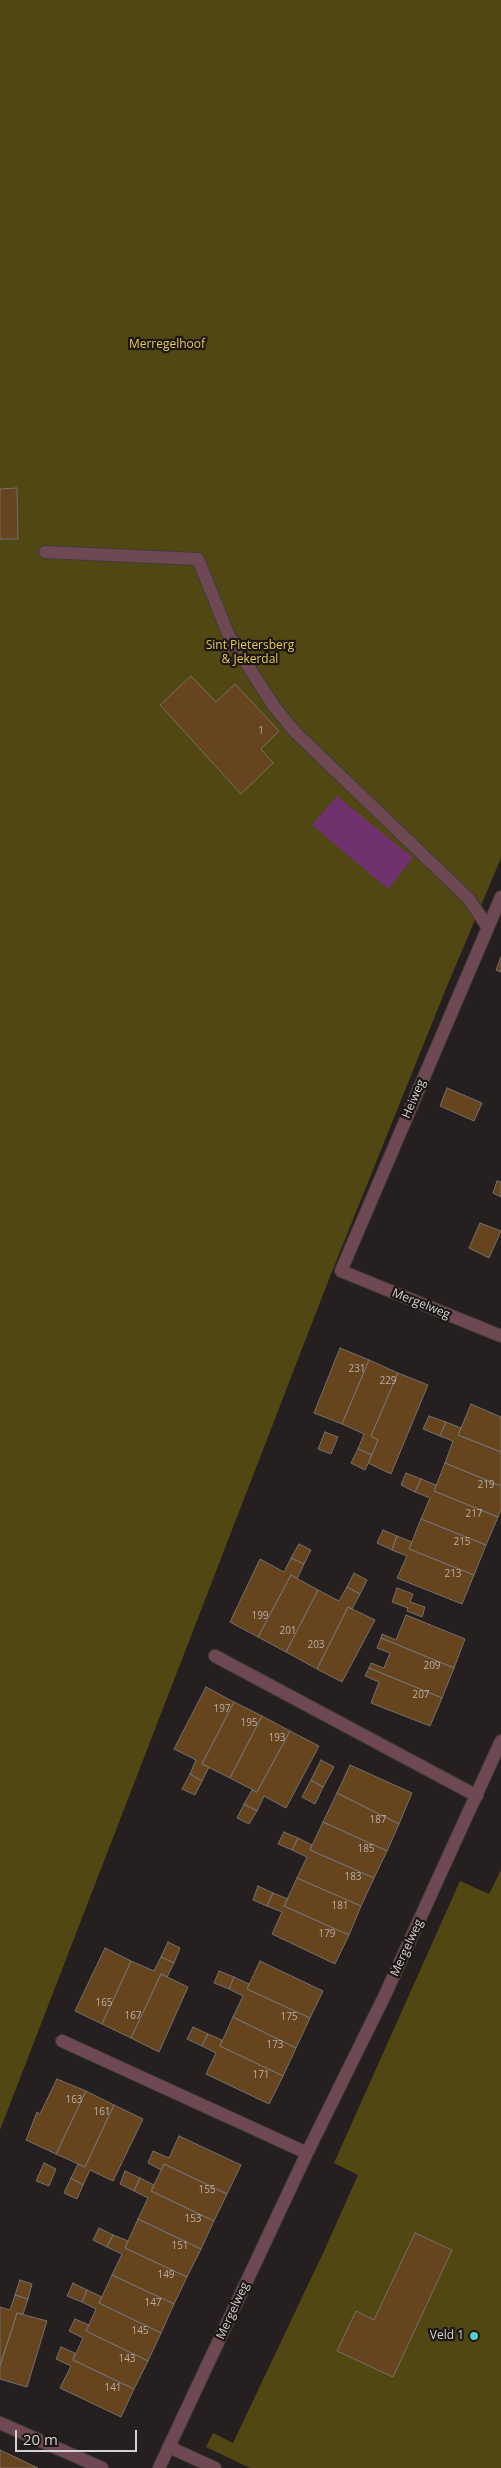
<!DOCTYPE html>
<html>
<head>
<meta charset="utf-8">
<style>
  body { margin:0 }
  #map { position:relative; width:501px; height:2468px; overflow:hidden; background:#25201f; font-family:"Open Sans",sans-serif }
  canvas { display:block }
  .scale { position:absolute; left:15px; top:2430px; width:122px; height:22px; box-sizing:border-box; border:2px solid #d5d1d0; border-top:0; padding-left:6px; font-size:15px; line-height:18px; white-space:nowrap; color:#d5d1d0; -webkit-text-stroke:4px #1c1716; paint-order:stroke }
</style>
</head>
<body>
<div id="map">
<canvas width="501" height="2468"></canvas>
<div class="scale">20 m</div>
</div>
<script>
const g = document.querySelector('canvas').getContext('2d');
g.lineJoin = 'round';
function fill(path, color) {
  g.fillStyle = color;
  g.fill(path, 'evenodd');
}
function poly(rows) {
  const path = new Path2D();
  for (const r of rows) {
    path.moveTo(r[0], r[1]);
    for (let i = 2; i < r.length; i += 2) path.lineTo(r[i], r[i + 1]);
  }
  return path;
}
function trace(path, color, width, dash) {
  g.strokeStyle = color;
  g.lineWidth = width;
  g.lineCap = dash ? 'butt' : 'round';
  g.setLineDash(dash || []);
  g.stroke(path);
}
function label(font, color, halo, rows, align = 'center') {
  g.font = font + ' "Open Sans",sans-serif';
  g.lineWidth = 4.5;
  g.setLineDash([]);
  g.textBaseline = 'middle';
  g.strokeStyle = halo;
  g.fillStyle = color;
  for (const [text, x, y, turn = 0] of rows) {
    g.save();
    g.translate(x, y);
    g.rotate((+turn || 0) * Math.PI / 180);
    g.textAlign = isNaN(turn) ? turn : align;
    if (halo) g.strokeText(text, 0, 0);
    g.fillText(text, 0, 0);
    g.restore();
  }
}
fill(poly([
  [0,0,501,0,501,858,445,991,329,1279,0,2130],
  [501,1870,501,2468,250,2468,206,2447,213,2433,233,2443,324,2251,358,2175,334,2163,460,1881,489,1894]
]), '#514713');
fill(poly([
  [337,796,413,858,388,889,312,825]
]), '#70326e');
const building = poly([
  [17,488,18,539,0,539,0,489,17,488],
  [191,676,216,702,235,684,279,731,261,749,273,763,241,794,160,705,191,676],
  [501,957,501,972,496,970,501,957],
  [447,1088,482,1103,474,1121,440,1106,447,1088],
  [497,1181,501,1182,501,1197,493,1193,497,1181],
  [480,1223,501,1231,489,1258,469,1248,480,1223],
  [340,1348,369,1360,342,1424,314,1413,340,1348],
  [369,1360,398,1373,371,1436,378,1440,372,1455,358,1449,364,1434,342,1424,369,1360],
  [398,1373,428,1385,391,1474,368,1463,378,1440,371,1436,398,1373],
  [471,1404,501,1417,501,1452,458,1435,471,1404],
  [429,1416,446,1422,440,1436,423,1429,429,1416],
  [446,1422,461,1428,458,1435,501,1452,501,1486,445,1463,453,1441,440,1436,446,1422],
  [325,1432,338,1437,331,1454,318,1449,325,1432],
  [358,1449,372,1455,365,1470,351,1463,358,1449],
  [445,1463,501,1486,501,1510,498,1517,434,1491,445,1463],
  [406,1473,421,1479,415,1492,401,1485,406,1473],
  [421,1479,436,1485,434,1491,498,1517,486,1545,421,1519,430,1498,415,1492,421,1479],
  [421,1519,486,1545,474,1575,409,1549,421,1519],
  [383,1530,397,1536,392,1550,377,1543,383,1530],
  [397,1536,412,1542,409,1549,474,1575,462,1604,397,1578,407,1556,392,1550,397,1536],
  [299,1544,311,1550,304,1564,291,1558,299,1544],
  [291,1558,304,1564,297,1579,291,1575,258,1637,230,1622,260,1559,284,1572,291,1558],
  [354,1573,367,1580,360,1594,347,1587,354,1573],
  [291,1575,318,1590,286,1652,258,1637,291,1575],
  [347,1587,360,1594,352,1609,348,1607,317,1669,286,1652,318,1590,339,1601,347,1587],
  [397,1588,413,1594,410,1602,425,1607,422,1617,407,1611,408,1608,392,1602,397,1588],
  [348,1607,375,1620,342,1682,317,1669,348,1607],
  [406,1615,465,1639,454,1668,381,1638,382,1634,396,1640,406,1615],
  [381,1638,454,1668,442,1698,369,1668,371,1663,384,1668,390,1653,377,1648,381,1638],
  [369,1668,442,1698,430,1726,371,1703,379,1682,365,1676,369,1668],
  [206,1687,234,1702,202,1764,209,1767,202,1781,190,1774,196,1760,174,1749,206,1687],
  [234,1702,262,1716,230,1778,202,1764,234,1702],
  [262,1716,290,1731,257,1792,230,1778,262,1716],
  [290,1731,319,1746,286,1808,264,1796,257,1811,244,1804,252,1790,257,1792,290,1731],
  [321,1760,334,1767,323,1787,311,1780,321,1760],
  [350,1765,412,1793,399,1824,337,1793,350,1765],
  [190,1774,202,1781,195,1795,182,1789,190,1774],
  [311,1780,323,1787,315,1804,302,1797,311,1780],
  [337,1793,399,1824,387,1851,323,1822,337,1793],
  [244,1804,257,1811,249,1824,237,1818,244,1804],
  [323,1822,387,1851,374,1878,310,1850,323,1822],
  [284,1832,298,1838,292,1850,278,1844,284,1832],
  [298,1838,312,1845,310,1850,374,1878,361,1906,297,1878,307,1857,292,1850,298,1838],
  [297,1878,361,1906,349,1935,284,1906,297,1878],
  [258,1886,273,1893,267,1906,253,1900,258,1886],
  [273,1893,288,1899,284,1906,349,1935,335,1964,272,1934,282,1912,267,1906,273,1893],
  [168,1942,180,1948,174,1963,161,1957,168,1942],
  [105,1948,131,1961,102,2024,75,2011,105,1948],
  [161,1957,174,1963,167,1977,161,1974,131,2038,102,2024,131,1961,154,1971,161,1957],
  [260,1961,323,1991,310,2018,247,1989,260,1961],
  [219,1971,234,1977,229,1989,214,1983,219,1971],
  [161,1974,188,1987,159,2052,131,2038,161,1974],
  [234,1977,249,1984,247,1989,310,2018,296,2048,233,2017,243,1996,229,1989,234,1977],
  [233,2017,296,2048,283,2076,220,2046,233,2017],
  [193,2027,208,2034,202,2046,187,2039,193,2027],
  [208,2034,222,2040,220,2046,283,2076,269,2104,206,2074,216,2053,202,2046,208,2034],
  [57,2079,86,2091,56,2154,26,2140,37,2112,40,2114,57,2079],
  [86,2091,114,2105,85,2167,56,2154,86,2091],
  [114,2105,143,2119,113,2181,90,2170,83,2185,71,2178,78,2164,85,2167,114,2105],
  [179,2136,241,2165,227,2194,164,2164,161,2170,148,2163,153,2151,169,2158,179,2136],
  [44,2163,56,2169,49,2186,36,2181,44,2163],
  [164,2164,227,2194,214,2221,151,2191,164,2164],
  [125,2171,140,2178,134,2191,120,2184,125,2171],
  [71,2178,83,2185,77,2199,64,2193,71,2178],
  [140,2178,154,2185,151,2191,214,2221,201,2249,138,2219,148,2198,134,2191,140,2178],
  [138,2219,201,2249,187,2277,125,2248,138,2219],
  [99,2228,113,2235,107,2247,93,2240,99,2228],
  [415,2233,452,2250,393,2377,337,2351,356,2311,374,2320,415,2233],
  [113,2235,128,2241,125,2248,187,2277,174,2304,112,2275,122,2254,107,2247,113,2235],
  [112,2275,174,2304,161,2333,99,2303,112,2275],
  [20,2280,32,2284,28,2299,15,2295,20,2280],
  [73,2283,87,2290,82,2302,67,2296,73,2283],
  [87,2290,102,2297,99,2303,161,2333,148,2361,86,2331,96,2309,82,2302,87,2290],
  [15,2295,28,2299,23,2314,17,2313,0,2366,0,2307,10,2310,15,2295],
  [17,2313,47,2321,27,2387,0,2379,0,2366,17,2313],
  [75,2319,89,2325,86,2331,148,2361,134,2389,73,2360,83,2338,69,2331,75,2319],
  [61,2347,75,2353,73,2360,134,2389,121,2417,60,2388,71,2366,56,2359,61,2347],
  [0,2450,38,2468,0,2468,0,2450]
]);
fill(building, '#66441e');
trace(building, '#74706c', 1);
const service = poly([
  [45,552,198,559,229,636,273,705,295,732,469,899],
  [169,2447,215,2468]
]);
const minor = poly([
  [501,897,341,1271,501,1336],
  [469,899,487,926],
  [215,1656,477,1796],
  [62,2041,307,2153],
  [0,2423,102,2468],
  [159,2468,307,2153,385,1995,501,1741]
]);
trace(service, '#413c3b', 14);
trace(minor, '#413c3b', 14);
trace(service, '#6e4953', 12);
trace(minor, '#6e4953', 12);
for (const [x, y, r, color] of [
  [474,2336,5,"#52cdcd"]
]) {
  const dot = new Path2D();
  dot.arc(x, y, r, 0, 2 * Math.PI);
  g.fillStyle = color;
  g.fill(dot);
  trace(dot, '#1c1716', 2);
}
label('10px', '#b9aea4', null, [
  ["1",261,731],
  ["231",357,1369],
  ["229",388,1381],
  ["219",486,1485],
  ["217",474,1514],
  ["215",462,1542],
  ["213",453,1574],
  ["199",260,1616],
  ["201",288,1631],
  ["203",316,1645],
  ["209",432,1666],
  ["207",421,1695],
  ["197",222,1709],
  ["195",249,1723],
  ["193",277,1738],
  ["187",378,1820],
  ["185",366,1849],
  ["183",353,1877],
  ["181",340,1906],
  ["179",327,1934],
  ["165",104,2003],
  ["167",133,2016],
  ["175",289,2017],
  ["173",275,2045],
  ["171",261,2075],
  ["163",74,2100],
  ["161",102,2112],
  ["155",207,2190],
  ["153",193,2219],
  ["151",180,2246],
  ["149",166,2275],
  ["147",153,2303],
  ["145",140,2331],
  ["143",127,2359],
  ["141",113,2388]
]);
label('12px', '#e4cb48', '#1c1716', [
  ["Merregelhoof",167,345],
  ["Sint Pietersberg",250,646],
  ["& Jekerdal",250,660]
]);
label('12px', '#d5d1d0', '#1c1716', [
  ["Heiweg",414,1099,-67],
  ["Mergelweg",421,1304,22],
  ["Mergelweg",407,1948,-65],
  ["Mergelweg",233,2311,-65]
]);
label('12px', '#d5d1d0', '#1c1716', [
  ["Veld 1",464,2336]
], 'right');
</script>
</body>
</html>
